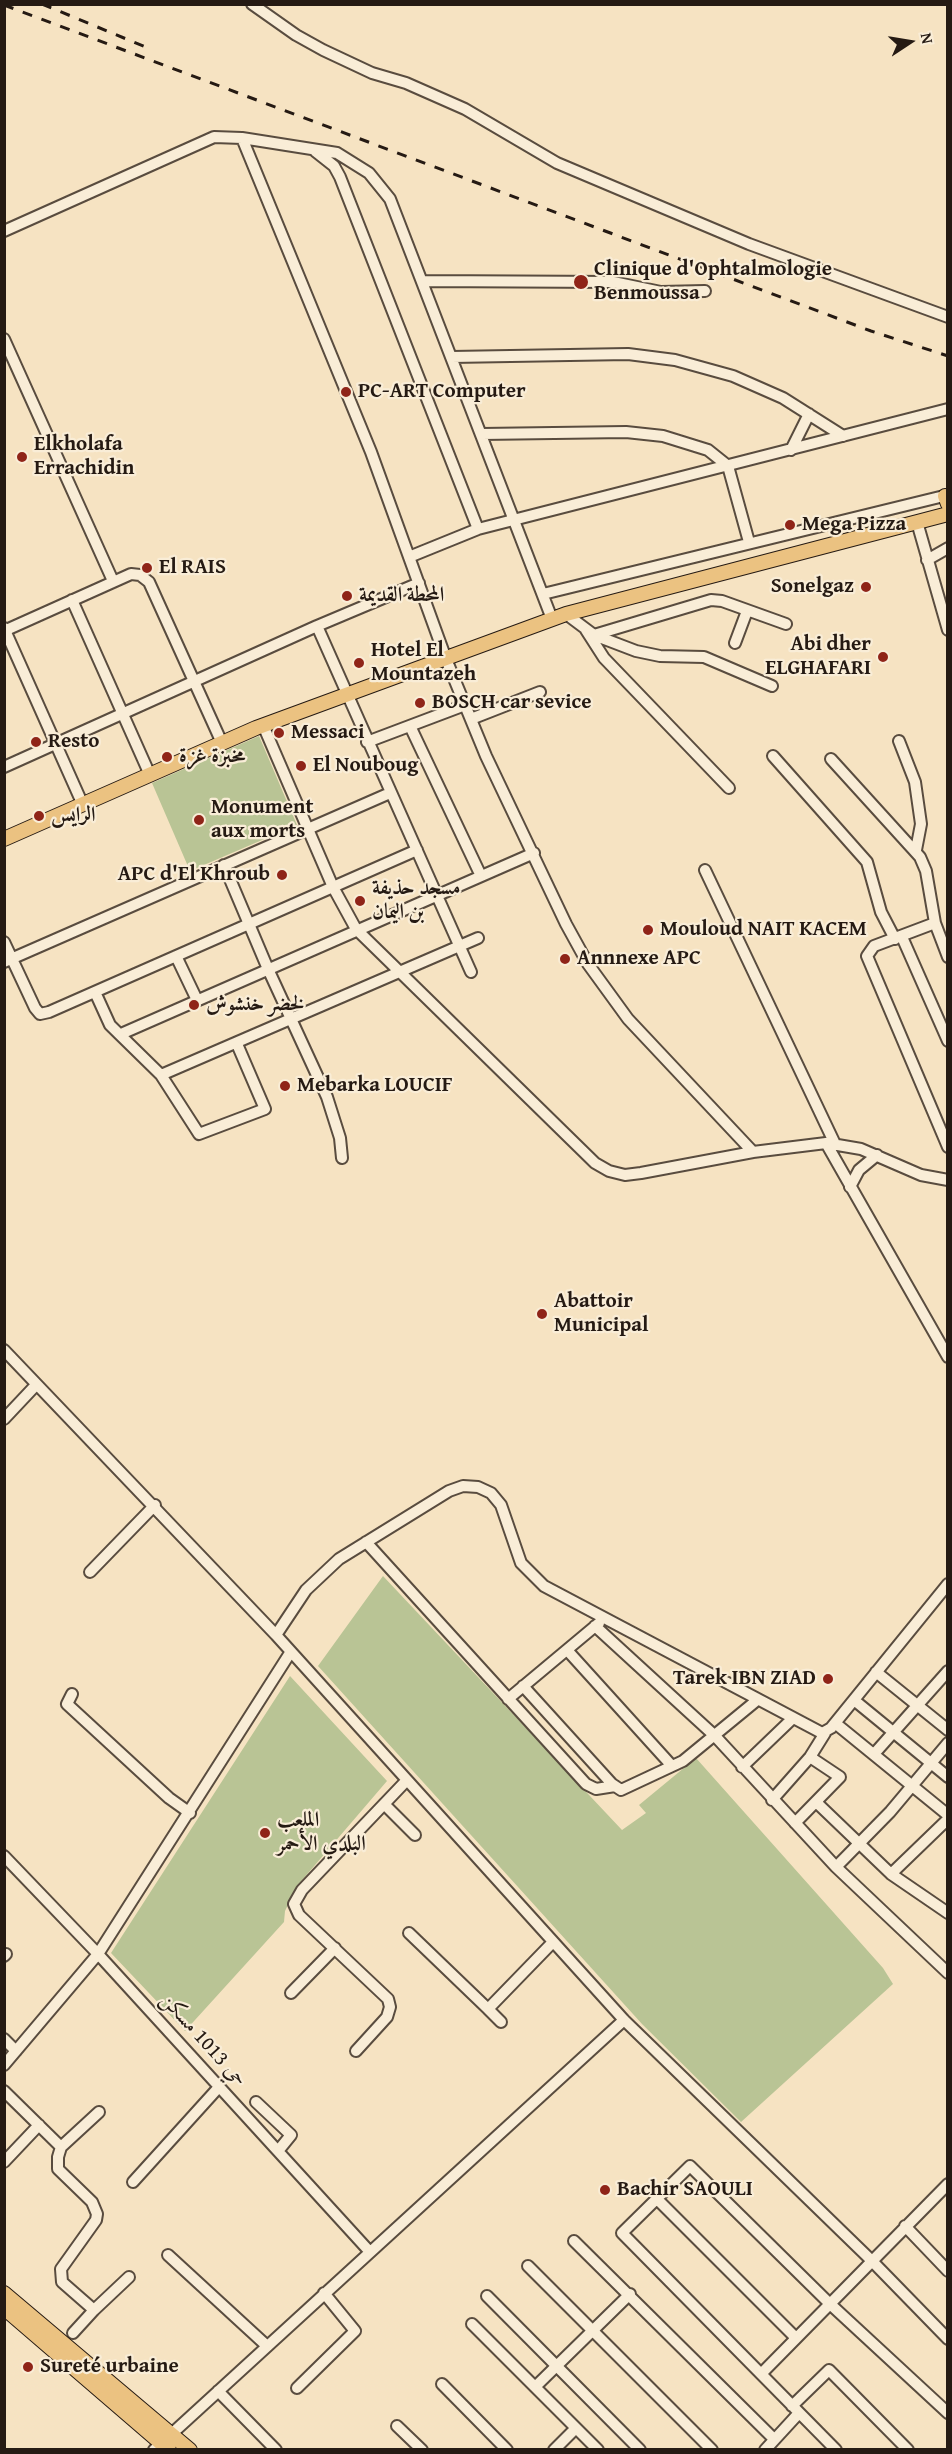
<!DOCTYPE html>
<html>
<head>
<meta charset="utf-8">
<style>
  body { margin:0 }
  #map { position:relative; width:952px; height:2454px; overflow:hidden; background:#f6e3c2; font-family:"Gentium Book Plus",serif }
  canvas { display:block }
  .frame { position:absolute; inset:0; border:6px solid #251a13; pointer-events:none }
  .north { position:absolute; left:880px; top:12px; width:60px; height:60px; -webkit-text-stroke:4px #f9edd7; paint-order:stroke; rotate:78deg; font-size:16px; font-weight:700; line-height:24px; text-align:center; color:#251a13 }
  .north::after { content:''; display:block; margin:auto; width:21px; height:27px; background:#251a13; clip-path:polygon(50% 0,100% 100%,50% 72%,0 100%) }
</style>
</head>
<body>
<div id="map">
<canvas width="952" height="2454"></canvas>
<div class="frame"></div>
<div class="north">N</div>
</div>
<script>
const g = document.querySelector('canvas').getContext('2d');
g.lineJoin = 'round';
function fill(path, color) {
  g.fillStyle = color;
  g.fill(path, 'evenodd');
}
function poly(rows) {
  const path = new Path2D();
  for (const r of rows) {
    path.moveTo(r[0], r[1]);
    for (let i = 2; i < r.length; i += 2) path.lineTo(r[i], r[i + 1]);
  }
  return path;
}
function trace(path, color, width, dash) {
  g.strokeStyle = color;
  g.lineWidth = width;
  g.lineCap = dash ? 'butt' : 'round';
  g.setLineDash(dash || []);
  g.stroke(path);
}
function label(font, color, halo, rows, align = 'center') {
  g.font = font + ' "Gentium Book Plus",Amiri,serif';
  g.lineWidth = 4.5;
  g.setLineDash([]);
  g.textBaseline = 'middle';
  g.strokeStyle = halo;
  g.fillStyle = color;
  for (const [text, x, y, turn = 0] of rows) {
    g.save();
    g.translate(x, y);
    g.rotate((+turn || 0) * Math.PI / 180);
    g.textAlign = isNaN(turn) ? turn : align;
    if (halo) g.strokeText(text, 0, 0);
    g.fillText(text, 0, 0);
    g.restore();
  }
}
fill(poly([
  [259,736,297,825,190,871,152,783],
  [383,1576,622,1830,646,1813,639,1805,696,1758,883,1968,893,1984,741,2122,642,2024,318,1666],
  [290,1676,387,1781,297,1886,285,1911,284,1922,185,2031,111,1953]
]), '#b9c495');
const minor = poly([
  [252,4,296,35,323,50,372,73,406,83,465,109,557,163,749,244,948,317],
  [242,138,337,153,369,173,390,199,552,619],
  [315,151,334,166,340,177,478,529],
  [4,231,214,137,242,138,371,452,446,659,486,756,566,924,588,964,628,1019,753,1152],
  [423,281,613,282,661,292,705,291],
  [4,339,113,581],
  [452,357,628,354,675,360,733,376,783,398,843,436],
  [482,434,626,432,663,436,708,450,728,466,749,542],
  [791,450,809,414],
  [917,522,948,630],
  [409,557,478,529,948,409],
  [927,560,948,548],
  [419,583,317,626,471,972],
  [543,594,948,495],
  [72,600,150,775],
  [566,614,594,635,636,651,660,656,704,657,772,686],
  [4,628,83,805],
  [586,630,604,658,729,788],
  [4,631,131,574,140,575,149,582,222,743],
  [594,635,711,600,722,601,786,624],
  [735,643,747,611],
  [471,719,540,692],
  [263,725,333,887,356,929,595,1163,609,1171,625,1175,641,1173,753,1152,826,1143,861,1149,921,1175,948,1180],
  [410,726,481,876],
  [899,741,915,782,921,824,916,850],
  [367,742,465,705],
  [773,756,867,862,881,912,895,939],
  [831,759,920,857,926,871,935,923,948,957],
  [4,767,317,626],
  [224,865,268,969,327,1097,340,1138,342,1158],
  [705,870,835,1144],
  [935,923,874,946,867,956,948,1147],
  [902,937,948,1041],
  [4,942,35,1008,40,1014,49,1012,417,850],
  [176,956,197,1000],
  [4,962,390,793],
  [95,992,110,1025,161,1075,199,1134,265,1109,237,1044],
  [121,1034,534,853],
  [161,1075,478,938],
  [826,1143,948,1357],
  [850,1187,859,1170,877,1155],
  [4,1350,276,1635,624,2020,871,2260,948,2339],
  [4,1419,36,1385],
  [366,1542,586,1784,596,1789,615,1786],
  [90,1572,155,1505],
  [595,1626,715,1736,836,1867,948,1973],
  [276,1635,306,1590,339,1559,449,1491,463,1486,478,1487,491,1493,501,1505,521,1563,544,1586,822,1733,831,1728,948,1584],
  [567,1650,672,1766],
  [876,1672,948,1730],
  [523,1686,612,1784,621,1790,683,1761,756,1701],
  [72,1694,67,1704,169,1798,190,1813],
  [508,1699,599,1623],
  [854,1700,948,1777],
  [835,1723,948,1815],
  [874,1754,948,1671],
  [742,1767,792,1719],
  [772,1800,810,1757,825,1733],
  [816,1802,891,1874,948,1913],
  [384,1804,415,1835],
  [795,1823,840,1777,810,1757],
  [4,1856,98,1954,370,2252],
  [836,1867,890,1812,948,1743],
  [891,1874,948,1819],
  [409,1933,488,2009,553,1942],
  [4,1956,6,1954],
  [291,1993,335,1948],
  [488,2009,501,2022],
  [4,2039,16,2051],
  [356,2051,387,2017,390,2007,388,1999,299,1915,294,1904,302,1890,407,1780],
  [4,2065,98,1954,290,1653],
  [4,2091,61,2147,58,2157,58,2169,92,2202,97,2214,96,2220,61,2269,62,2282,94,2310,73,2333],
  [256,2102,291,2135,278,2151],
  [61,2147,99,2112],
  [4,2162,39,2125],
  [133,2182,219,2087],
  [657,2199,795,2337],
  [905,2226,948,2271],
  [574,2241,774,2439],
  [168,2255,267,2346],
  [528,2266,712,2450],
  [487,2296,640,2450],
  [94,2310,129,2277],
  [472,2324,598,2450],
  [761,2374,948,2184],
  [442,2384,507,2450],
  [535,2387,630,2294],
  [297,2388,355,2331,324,2293],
  [218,2391,276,2450],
  [792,2406,829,2370,908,2450],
  [397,2426,422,2450],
  [154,2450,624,2020],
  [554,2450,576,2428],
  [765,2450,799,2413],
  [836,2450,622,2233,690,2166,829,2303,948,2413]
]);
const major = poly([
  [945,496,948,504],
  [4,839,256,728,566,614,948,514],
  [4,2293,190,2450],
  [4,2308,169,2450]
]);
trace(minor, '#594c3f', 14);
trace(major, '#251a13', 16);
trace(minor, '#f9edd7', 10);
trace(major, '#ebc281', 14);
trace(poly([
  [42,4,148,48],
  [4,5,871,331,948,356]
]), '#251a13', 3, [10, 10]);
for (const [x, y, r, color] of [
  [581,282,8,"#8f2418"],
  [346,392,6,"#8f2418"],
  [22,457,6,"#8f2418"],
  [790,525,6,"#8f2418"],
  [147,568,6,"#8f2418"],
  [866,587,6,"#8f2418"],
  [347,596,6,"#8f2418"],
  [883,657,6,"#8f2418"],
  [359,663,6,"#8f2418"],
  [420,703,6,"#8f2418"],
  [279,733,6,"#8f2418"],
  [36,742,6,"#8f2418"],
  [167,757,6,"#8f2418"],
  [301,766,6,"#8f2418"],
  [39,816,6,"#8f2418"],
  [199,820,6,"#8f2418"],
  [282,875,6,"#8f2418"],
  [360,901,6,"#8f2418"],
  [648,930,6,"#8f2418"],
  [565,959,6,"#8f2418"],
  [194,1005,6,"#8f2418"],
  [285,1086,6,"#8f2418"],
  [542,1314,6,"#8f2418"],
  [828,1679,6,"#8f2418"],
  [265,1833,6,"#8f2418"],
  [605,2190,6,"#8f2418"],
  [28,2367,6,"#8f2418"]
]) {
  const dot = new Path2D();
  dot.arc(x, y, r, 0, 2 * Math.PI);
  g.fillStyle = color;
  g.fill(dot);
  trace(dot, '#f9edd7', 2);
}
label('bold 21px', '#251a13', '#f9edd7', [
  ["Clinique d'Ophtalmologie",594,270],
  ["Benmoussa",594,294],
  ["PC-ART Computer",358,392],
  ["Elkholafa",34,445],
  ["Errachidin",34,469],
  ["Mega Pizza",802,525],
  ["El RAIS",159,568],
  ["Sonelgaz",854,587,"right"],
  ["المحطة القديمة",359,596],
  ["Abi dher",871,645,"right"],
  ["ELGHAFARI",871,669,"right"],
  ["Hotel El",371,651],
  ["Mountazeh",371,675],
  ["BOSCH car sevice",432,703],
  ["Messaci",291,733],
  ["Resto",48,742],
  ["مخبزة غزة",179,757],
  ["El Nouboug",313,766],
  ["Monument",211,808],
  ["aux morts",211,832],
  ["الرايس",51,816],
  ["APC d'El Khroub",270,875,"right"],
  ["مسجد حذيفة",372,889],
  ["بن اليمان",372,913],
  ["Mouloud NAIT KACEM",660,930],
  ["Annnexe APC",577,959],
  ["لخضر خنشوش",206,1005],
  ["Mebarka LOUCIF",297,1086],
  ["Abattoir",554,1302],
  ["Municipal",554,1326],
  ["Tarek IBN ZIAD",816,1679,"right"],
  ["الملعب",277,1821],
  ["البلدي الأحمر",277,1845],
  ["Bachir SAOULI",617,2190],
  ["Sureté urbaine",40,2367]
], 'left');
label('21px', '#251a13', '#f9edd7', [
  ["حي 1013 مسكن",203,2040,48]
]);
</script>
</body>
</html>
